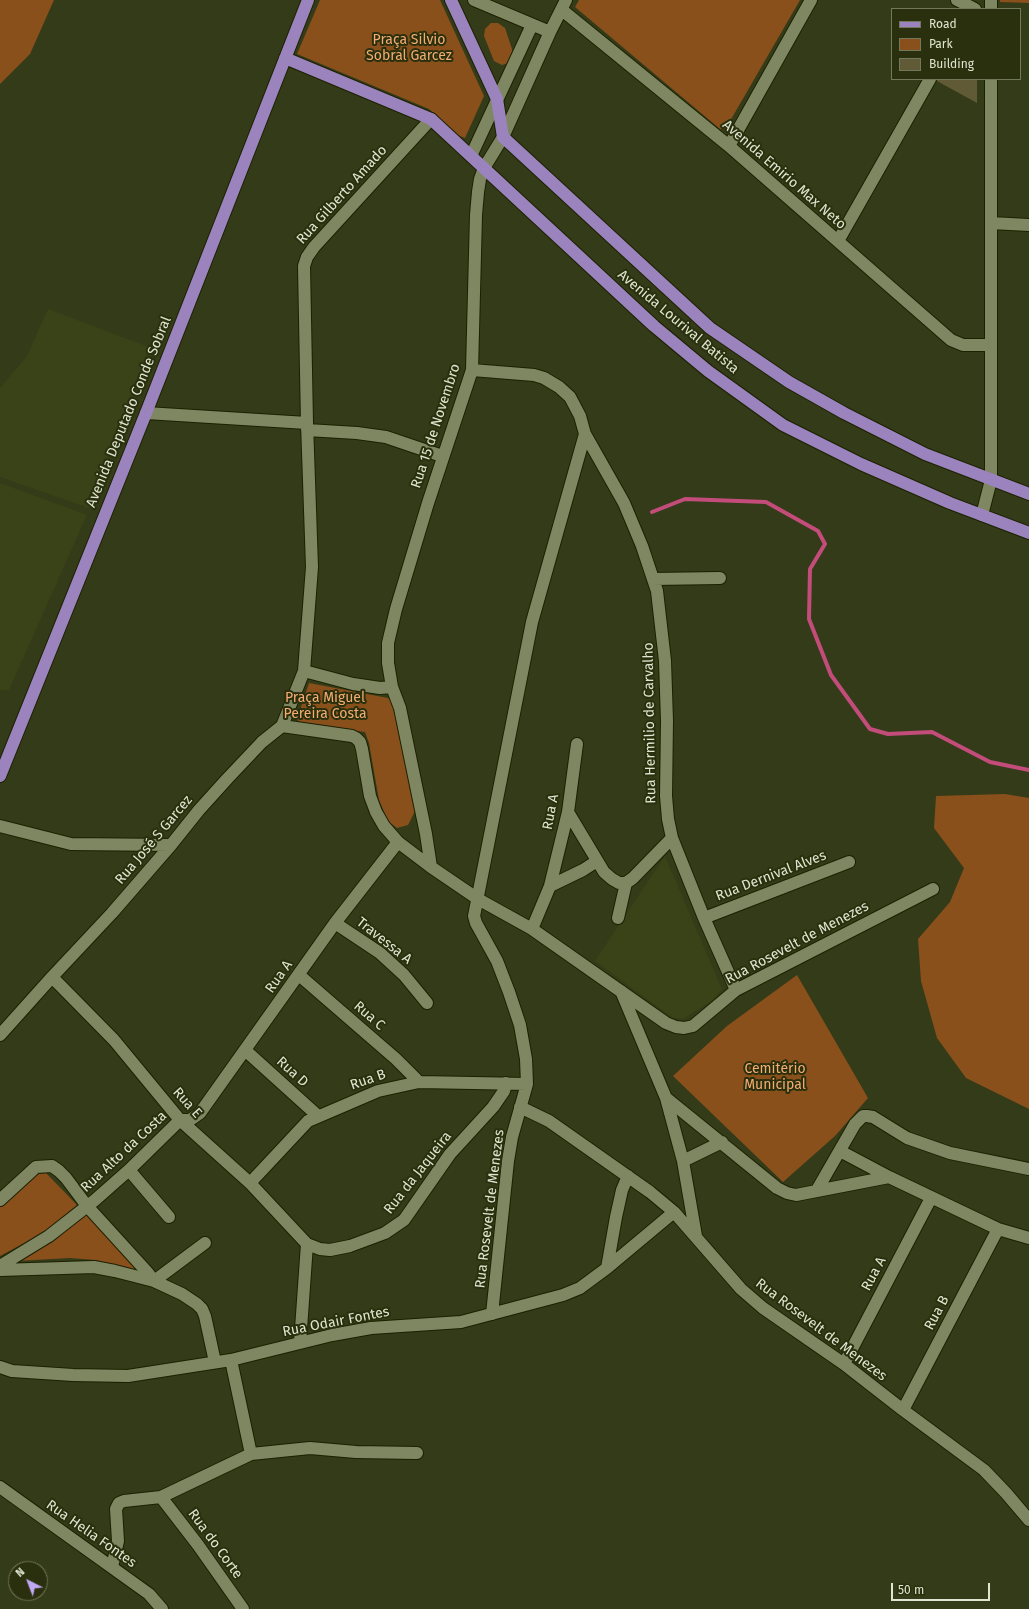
<!DOCTYPE html>
<html>
<head>
<meta charset="utf-8">
<style>
  body { margin:0 }
  #map { position:relative; width:1029px; height:1609px; overflow:hidden; background:#343b18; font-family:"Fira Sans",sans-serif }
  canvas { display:block }
  .legend { position:absolute; left:891px; top:8px; width:130px; height:72px; box-sizing:border-box; background:#2a300d; border:1px solid #72785b; margin:0; padding:5px 7px; list-style:none; font-size:12px; color:#dfe5d0 }
  .legend li { display:flex; align-items:center; gap:8px; height:20px }
  .legend b { width:20px; border:1px solid #72785b }
  .north { position:absolute; left:8px; top:1561px; width:40px; height:40px; box-sizing:border-box; background:#2a300d; border:1px solid #72785b; border-radius:50%; rotate:318deg; font-size:11px; font-weight:700; line-height:16px; text-align:center; color:#dfe5d0 }
  .north::after { content:''; display:block; margin:auto; width:14px; height:18px; background:#c1a8f3; clip-path:polygon(50% 0,100% 100%,50% 72%,0 100%) }
  .scale { position:absolute; left:891px; top:1583px; width:99px; height:18px; box-sizing:border-box; border:2px solid #dfe5d0; border-top:0; padding-left:5px; font-size:12px; line-height:14px; white-space:nowrap; color:#dfe5d0; -webkit-text-stroke:3px #2a300d; paint-order:stroke }
</style>
</head>
<body>
<div id="map">
<canvas width="1029" height="1609"></canvas>
<ul class="legend">
<li><b style="height:5px;background:#9b84be"></b>Road</li>
<li><b style="height:11px;background:#89501c"></b>Park</li>
<li><b style="height:11px;background:#615a36"></b>Building</li>
</ul>
<div class="north">N</div>
<div class="scale">50 m</div>
</div>
<script>
const g = document.querySelector('canvas').getContext('2d');
g.lineJoin = 'round';
function fill(path, color) {
  g.fillStyle = color;
  g.fill(path, 'evenodd');
}
function poly(rows) {
  const path = new Path2D();
  for (const r of rows) {
    path.moveTo(r[0], r[1]);
    for (let i = 2; i < r.length; i += 2) path.lineTo(r[i], r[i + 1]);
  }
  return path;
}
function trace(path, color, width, dash) {
  g.strokeStyle = color;
  g.lineWidth = width;
  g.lineCap = dash ? 'butt' : 'round';
  g.setLineDash(dash || []);
  g.stroke(path);
}
function label(font, color, halo, rows, align = 'center') {
  g.font = font + ' "Fira Sans",sans-serif';
  g.lineWidth = 4;
  g.setLineDash([]);
  g.textBaseline = 'middle';
  g.strokeStyle = halo;
  g.fillStyle = color;
  for (const [text, x, y, turn = 0] of rows) {
    g.save();
    g.translate(x, y);
    g.rotate((+turn || 0) * Math.PI / 180);
    g.textAlign = isNaN(turn) ? turn : align;
    if (halo) g.strokeText(text, 0, 0);
    g.fillText(text, 0, 0);
    g.restore();
  }
}
fill(poly([
  [48,309,149,347,89,508,0,477,0,388,27,356],
  [0,483,87,515,9,690,0,690],
  [665,856,722,989,713,1000,683,1019,673,1018,595,961]
]), '#3a4217');
fill(poly([
  [0,0,54,0,30,54,0,84],
  [320,0,440,0,484,96,465,138,457,135,429,109,297,54],
  [579,0,800,0,726,128,720,129,575,7],
  [1000,0,1029,0,1029,3,1000,2],
  [491,23,498,23,505,28,513,52,511,62,502,65,494,61,484,36,485,29],
  [309,683,388,698,395,703,415,811,408,825,397,828,388,821,379,800,369,743,365,732,301,724,297,719],
  [1005,794,1029,798,1029,1109,966,1078,937,1038,921,981,918,939,950,902,964,868,934,828,936,796],
  [797,975,868,1098,835,1136,783,1182,673,1076,727,1026],
  [46,1173,77,1205,43,1233,0,1256,0,1206,33,1175],
  [86,1214,146,1273,124,1270,96,1260,70,1258,16,1261,54,1241]
]), '#89501c');
trace(poly([
  [652,512,685,499,766,502,818,531,825,544,810,569,809,619,831,675,870,729,888,734,932,732,990,762,1029,770]
]), '#c34c7a', 4);
fill(poly([
  [937,79,977,79,977,103,937,81]
]), '#615a36');
const minor = poly([
  [474,0,550,32],
  [957,0,975,9],
  [991,9,991,0],
  [562,10,729,146,951,340,963,345,991,345],
  [729,146,811,0],
  [471,156,532,25],
  [991,223,1029,225],
  [838,241,930,79],
  [472,370,534,375,544,378,559,387,570,397,580,416,585,434,624,503,642,546,657,591,665,661,667,721,666,796,668,819,672,838,704,918,736,990],
  [146,413,307,423],
  [307,430,357,433,386,437,442,456],
  [982,515,991,480,991,79],
  [653,579,720,578],
  [304,671,353,684,380,688,392,687],
  [282,726,352,736,356,738,360,742,362,749,370,796,376,812,384,826,398,842,431,867,478,899,532,929,666,1023,676,1027,684,1028,693,1026,736,990,933,889],
  [568,812,604,872,612,879,619,883,626,883,633,878,672,838],
  [0,826,71,844,171,845],
  [431,867,426,834,400,708,392,687,388,663,388,643,396,609,428,503,472,370,476,215,478,192,480,179,484,168,503,137,550,32,566,0],
  [550,886,583,870,597,861],
  [618,918,626,883],
  [704,918,849,862],
  [335,923,380,953,404,975,427,1003],
  [532,929,550,886,568,812,577,744],
  [299,975,396,1059,419,1082],
  [52,977,114,1040,180,1120,250,1183,307,1244,320,1249,330,1250,350,1246,385,1233,404,1220,450,1154,493,1107,504,1091,506,1083],
  [621,991,666,1098,683,1161,696,1236],
  [0,1035,52,977,112,913,171,845,199,810,227,779,262,742,282,726,304,671,312,567,307,423,304,266,307,257,314,247,431,119],
  [245,1050,318,1116],
  [666,1098,777,1188,787,1193,796,1195,889,1177,998,1229,1029,1238],
  [520,1107,549,1121,650,1192,674,1212,741,1289,763,1308,844,1364,903,1410,984,1470,1006,1493,1029,1520],
  [840,1151,889,1177],
  [683,1161,722,1142],
  [129,1170,169,1217],
  [250,1183,308,1121,378,1091,419,1082,527,1084],
  [817,1190,855,1124,863,1116,867,1116,873,1117,907,1138,950,1153,1029,1169],
  [0,1200,36,1167,52,1166,59,1171,66,1178,87,1206,148,1273,154,1281],
  [0,1266,49,1236,95,1200,129,1170,180,1120,190,1120,200,1113,335,923,398,842],
  [607,1268,616,1217,622,1190,628,1176],
  [0,1270,94,1267,115,1271,154,1281,182,1294,197,1304,202,1309,205,1316,215,1362],
  [154,1281,205,1243],
  [492,1314,508,1161,512,1137,527,1084,526,1059,520,1025,509,992,497,961,476,923,474,916,532,622,585,434],
  [300,1343,307,1244],
  [231,1360,251,1454],
  [844,1364,931,1198],
  [0,1367,12,1371,73,1375,128,1376,231,1360,332,1335,371,1328,461,1322,563,1295,580,1288,607,1268,674,1212],
  [903,1410,998,1229],
  [0,1487,149,1594,162,1609],
  [161,1497,198,1545,243,1609],
  [112,1567,118,1541,116,1509,119,1503,124,1501,161,1497,251,1454,310,1448,356,1452,417,1453]
]);
const major = poly([
  [451,0,497,99,503,137,710,328,789,382,844,413,925,454,1029,494],
  [285,58,431,119,654,326,708,371,783,425,861,464,950,503,1029,533],
  [0,776,146,413,308,0]
]);
trace(minor, '#1c2100', 14);
trace(major, '#1c2100', 14);
trace(minor, '#7e8762', 12);
trace(major, '#9b84be', 12);
label('14px', '#f5ac72', '#2a300d', [
  ["Praça Silvio",409,40],
  ["Sobral Garcez",409,56],
  ["Praça Miguel",325,698],
  ["Pereira Costa",325,714],
  ["Cemitério",775,1069],
  ["Municipal",775,1085]
]);
label('14px', '#dfe5d0', '#2a300d', [
  ["Avenida Emirio Max Neto",784,175,41],
  ["Rua Gilberto Amado",342,195,-48],
  ["Avenida Lourival Batista",678,322,40],
  ["Avenida Deputado Conde Sobral",129,412,-68],
  ["Rua 15 de Novembro",436,426,-72],
  ["Rua Hermilio de Carvalho",650,723,-91],
  ["Rua A",551,812,-79],
  ["Rua José S Garcez",154,840,-50],
  ["Rua Dernival Alves",771,876,-21],
  ["Travessa A",384,941,38],
  ["Rua Rosevelt de Menezes",797,943,-28],
  ["Rua A",279,977,-55],
  ["Rua C",369,1016,41],
  ["Rua D",292,1072,42],
  ["Rua B",368,1080,-19],
  ["Rua E",187,1103,48],
  ["Rua Alto da Costa",124,1152,-43],
  ["Rua da Jaqueira",418,1173,-52],
  ["Rua Rosevelt de Menezes",490,1209,-83],
  ["Rua A",874,1274,-62],
  ["Rua B",937,1313,-62],
  ["Rua Odair Fontes",336,1322,-11],
  ["Rua Rosevelt de Menezes",821,1330,37],
  ["Rua Helia Fontes",91,1534,35],
  ["Rua do Corte",215,1544,54]
]);
</script>
</body>
</html>
